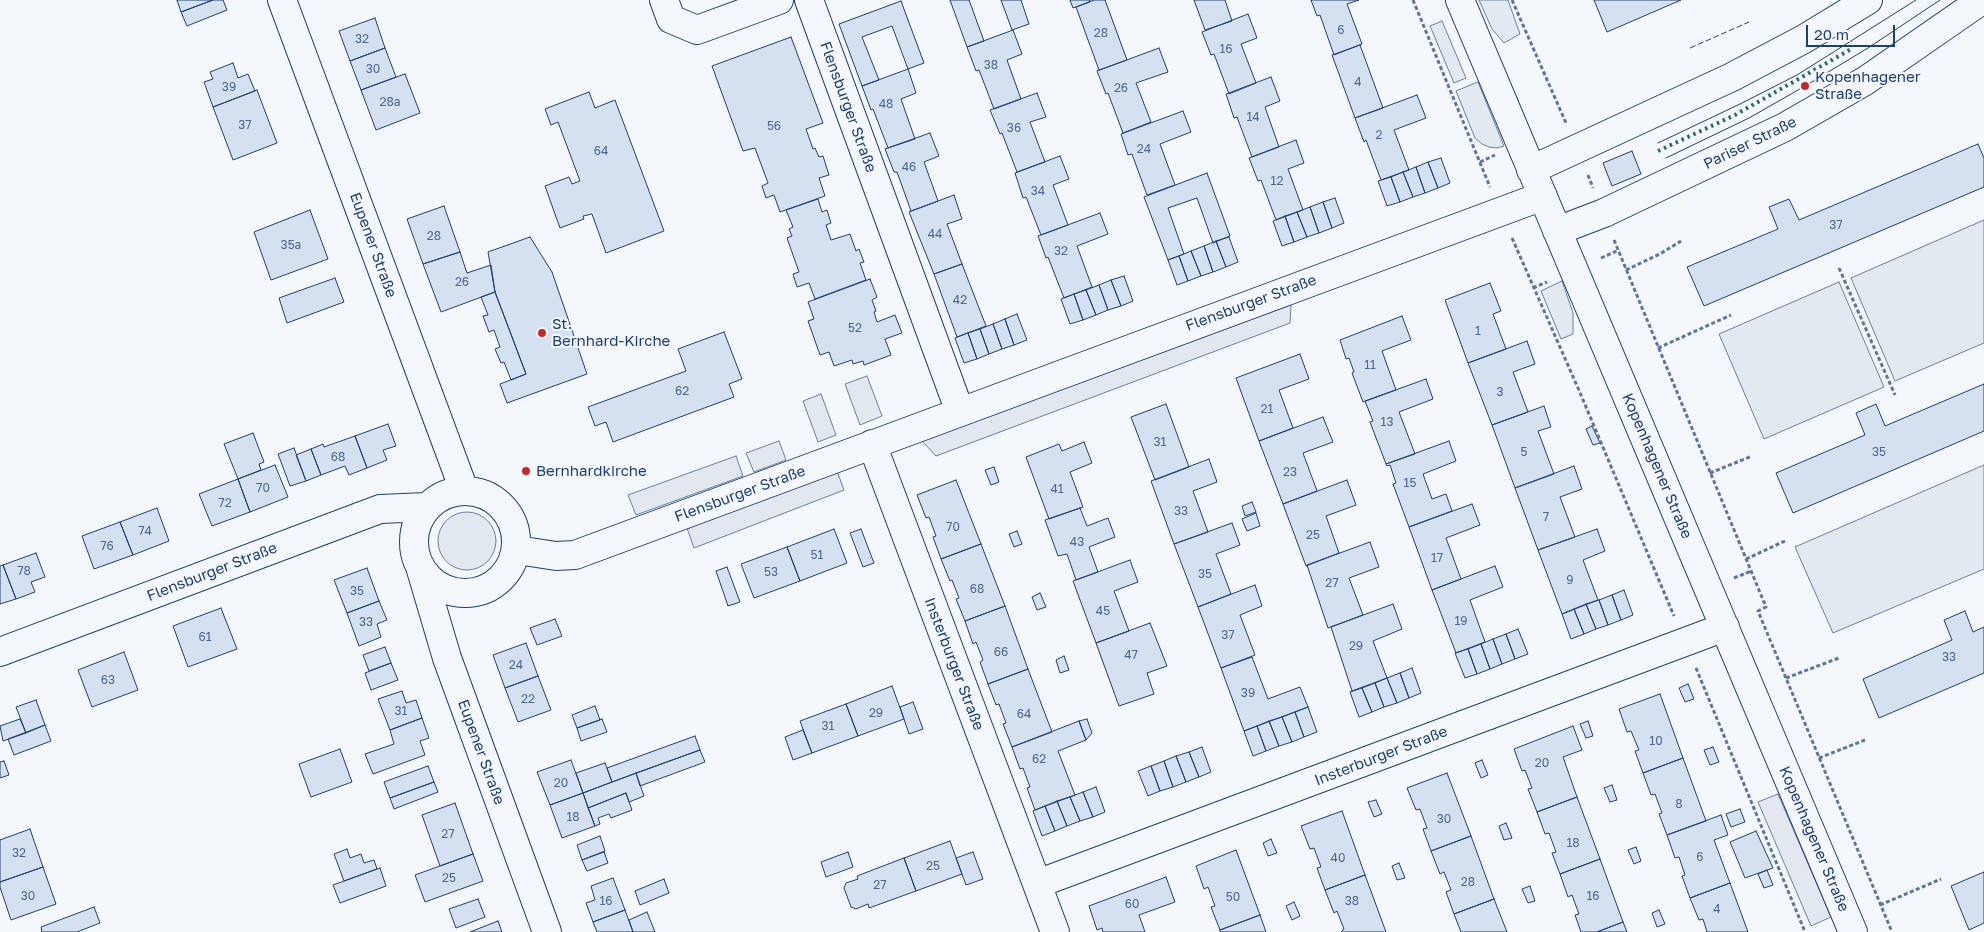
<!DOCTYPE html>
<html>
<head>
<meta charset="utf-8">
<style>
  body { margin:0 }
  #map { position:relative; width:1984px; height:932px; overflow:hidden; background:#f4f7fb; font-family:"Golos Text",sans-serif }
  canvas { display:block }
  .scale { position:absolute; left:1806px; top:25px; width:89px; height:22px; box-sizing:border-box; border:2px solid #1d3f73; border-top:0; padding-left:6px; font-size:15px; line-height:18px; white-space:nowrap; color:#1d3f73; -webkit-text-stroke:4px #f4f7fb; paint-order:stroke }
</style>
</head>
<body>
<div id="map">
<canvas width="1984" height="932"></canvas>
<div class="scale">20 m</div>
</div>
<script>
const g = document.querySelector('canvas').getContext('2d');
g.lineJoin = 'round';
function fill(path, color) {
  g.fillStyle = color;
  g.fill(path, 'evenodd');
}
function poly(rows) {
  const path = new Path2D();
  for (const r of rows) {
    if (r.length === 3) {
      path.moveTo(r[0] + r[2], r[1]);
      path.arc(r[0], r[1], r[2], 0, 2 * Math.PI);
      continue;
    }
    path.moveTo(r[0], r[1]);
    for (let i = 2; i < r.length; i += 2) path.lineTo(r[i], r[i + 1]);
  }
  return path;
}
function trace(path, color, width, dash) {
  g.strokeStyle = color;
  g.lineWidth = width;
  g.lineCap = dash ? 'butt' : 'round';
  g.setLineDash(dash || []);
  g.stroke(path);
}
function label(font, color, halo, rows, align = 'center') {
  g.font = font + ' "Golos Text",sans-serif';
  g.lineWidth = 4;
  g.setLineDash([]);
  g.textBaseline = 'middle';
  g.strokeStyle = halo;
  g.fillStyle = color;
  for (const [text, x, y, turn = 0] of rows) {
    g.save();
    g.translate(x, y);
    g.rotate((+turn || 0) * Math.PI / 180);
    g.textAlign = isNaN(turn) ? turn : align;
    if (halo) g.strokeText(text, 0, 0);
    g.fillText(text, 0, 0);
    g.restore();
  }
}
const green = poly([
  [1479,0,1508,0,1520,34,1504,43,1492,29,1479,0],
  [1442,21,1466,78,1454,83,1430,26,1442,21],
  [1478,82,1504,146,1497,148,1489,147,1482,144,1475,138,1456,91,1478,82],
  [1984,220,1984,343,1895,381,1851,278,1984,220],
  [1562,281,1573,313,1573,334,1561,339,1541,291,1562,281],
  [1839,282,1884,387,1764,439,1719,334,1839,282],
  [1984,465,1984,569,1833,633,1795,547,1984,465],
  [467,541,29]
]);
fill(green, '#e3e9f0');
trace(green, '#687fa3', 1);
const parking = poly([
  [1291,305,1290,323,936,456,922,441,1291,305],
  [867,376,882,416,860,425,845,384,867,376],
  [821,394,836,435,818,442,803,401,821,394],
  [779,441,786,460,754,472,746,453,779,441],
  [736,456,743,476,636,515,628,495,736,456],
  [837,471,844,490,694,548,687,528,837,471],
  [1778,794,1831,917,1811,926,1758,802,1778,794]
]);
fill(parking, '#e3e8f0');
trace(parking, '#687fa3', 1);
const building = poly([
  [177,0,213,0,181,12,177,0],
  [213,0,223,0,227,10,187,26,181,12,213,0],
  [950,0,969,0,984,41,967,47,950,0],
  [1001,0,1021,0,1029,24,1012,30,1001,0],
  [1070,0,1090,0,1090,2,1073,8,1070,0],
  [1094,0,1105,0,1127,60,1099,70,1076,7,1094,0],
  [1194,0,1225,0,1232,21,1205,30,1194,0],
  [1311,0,1359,0,1347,4,1362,44,1334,55,1320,15,1317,16,1311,0],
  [1594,0,1681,0,1607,32,1594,0],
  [901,1,924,63,908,69,892,26,862,37,879,80,862,86,839,24,901,1],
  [1248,14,1257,38,1241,44,1256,83,1229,94,1214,54,1211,55,1202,32,1248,14],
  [375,18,385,48,350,61,339,31,375,18],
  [1013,30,1022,54,1007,60,1021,99,994,109,979,70,976,71,967,47,1013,30],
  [791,37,823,123,806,129,813,149,815,148,819,157,823,156,829,175,819,178,825,196,780,212,774,195,766,198,762,186,768,183,755,148,743,151,712,66,791,37],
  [1360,45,1383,108,1355,118,1332,55,1360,45],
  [385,48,396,77,361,90,350,61,385,48],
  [1159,48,1168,72,1136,83,1151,122,1123,133,1108,93,1106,94,1097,71,1159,48],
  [233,63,238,78,248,74,255,91,213,107,204,82,213,79,210,72,233,63],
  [908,69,916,93,901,99,915,139,888,148,873,109,871,110,862,86,908,69],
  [405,74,420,113,376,130,361,90,405,74],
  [1271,77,1280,101,1265,107,1279,147,1252,157,1237,117,1234,118,1226,94,1271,77],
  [257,90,277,143,233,160,213,107,257,90],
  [589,92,595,108,615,100,664,231,606,253,592,214,583,216,584,219,560,228,545,186,569,177,572,184,580,181,558,122,551,125,545,109,589,92],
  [1037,93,1046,117,1030,122,1045,162,1017,172,1002,133,1000,134,990,110,1037,93],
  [1417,95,1426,118,1394,130,1409,170,1381,180,1366,140,1364,142,1355,118,1417,95],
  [1183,111,1191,132,1160,144,1175,185,1147,195,1132,154,1128,155,1121,134,1183,111],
  [930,133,939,156,924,162,938,201,911,211,897,172,894,172,885,149,930,133],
  [1296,140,1304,163,1288,169,1303,210,1276,220,1261,180,1258,181,1249,158,1296,140],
  [1978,144,1984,158,1984,187,1704,306,1687,267,1778,229,1769,207,1789,199,1799,220,1978,144],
  [1632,151,1641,174,1612,186,1603,163,1632,151],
  [1060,156,1069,179,1053,185,1068,225,1041,235,1026,197,1023,198,1015,173,1060,156],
  [1441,158,1450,183,1438,188,1428,162,1441,158],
  [1428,162,1438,188,1425,193,1416,167,1428,162],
  [1416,167,1425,193,1413,197,1403,172,1416,167],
  [1403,172,1413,197,1400,202,1391,177,1403,172],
  [1207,173,1230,236,1213,243,1197,198,1168,208,1184,254,1168,260,1144,197,1207,173],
  [1391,177,1400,202,1387,206,1378,181,1391,177],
  [954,195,962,219,947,224,962,264,934,274,909,212,954,195],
  [1335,198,1344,223,1332,228,1323,202,1335,198],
  [818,199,822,212,827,210,831,223,826,225,831,240,850,234,856,251,859,249,864,262,860,263,866,280,815,299,809,283,797,287,793,274,799,272,787,238,792,236,789,229,793,227,786,210,818,199],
  [1323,202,1332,228,1319,233,1310,207,1323,202],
  [444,206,460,252,423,264,407,219,444,206],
  [1310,207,1319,233,1307,237,1297,212,1310,207],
  [310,210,328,259,271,280,254,232,310,210],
  [1297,212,1307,237,1294,242,1285,216,1297,212],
  [1100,213,1108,234,1077,246,1092,287,1064,298,1048,257,1046,258,1038,236,1100,213],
  [1285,216,1294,242,1282,246,1273,221,1285,216],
  [530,237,552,272,587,374,507,403,500,384,526,374,495,292,488,252,530,237],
  [1229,237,1238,262,1226,267,1216,241,1229,237],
  [1216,241,1226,267,1213,272,1204,246,1216,241],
  [1204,246,1213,272,1201,276,1191,251,1204,246],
  [1191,251,1201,276,1188,281,1179,256,1191,251],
  [460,252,467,273,491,265,495,292,441,312,423,264,460,252],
  [1179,256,1188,281,1177,285,1168,260,1179,256],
  [962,264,986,326,957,337,934,274,962,264],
  [1124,276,1133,301,1121,306,1111,280,1124,276],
  [335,278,344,302,287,323,279,298,335,278],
  [870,279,877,297,872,300,876,311,874,312,877,322,895,315,902,333,885,339,891,355,864,365,863,361,853,364,852,360,834,366,829,352,820,355,808,321,814,319,808,302,870,279],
  [1111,280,1121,306,1108,310,1099,285,1111,280],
  [1490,283,1501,311,1493,314,1506,349,1468,363,1445,300,1490,283],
  [1099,285,1108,310,1096,315,1086,290,1099,285],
  [1086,290,1096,315,1083,320,1074,294,1086,290],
  [495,292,526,374,511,380,504,362,501,363,495,349,500,347,494,330,489,332,483,316,488,315,481,297,495,292],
  [1074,294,1083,320,1070,324,1061,299,1074,294],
  [1017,314,1027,340,1014,345,1005,319,1017,314],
  [1402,316,1411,340,1382,351,1396,390,1363,402,1352,373,1354,372,1349,358,1346,359,1340,340,1402,316],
  [1005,319,1014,345,1002,349,993,324,1005,319],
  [993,324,1002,349,989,354,980,329,993,324],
  [980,329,989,354,977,359,968,333,980,329],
  [724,332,742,379,729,384,734,397,613,442,606,422,595,426,588,407,686,371,678,349,724,332],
  [968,333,977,359,964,363,955,338,968,333],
  [1527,341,1535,364,1513,372,1528,412,1492,425,1468,363,1527,341],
  [1300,354,1309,379,1279,390,1293,428,1259,441,1236,378,1300,354],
  [1426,379,1433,399,1399,412,1415,454,1386,464,1370,422,1373,421,1365,401,1426,379],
  [1984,384,1984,431,1793,513,1776,473,1865,435,1856,413,1876,404,1885,426,1984,384],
  [1166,404,1189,467,1155,480,1131,417,1166,404],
  [1544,406,1551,427,1538,431,1554,474,1515,488,1492,425,1544,406],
  [1323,417,1333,442,1303,453,1317,491,1283,504,1259,441,1323,417],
  [388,424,396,446,383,450,387,460,367,468,355,436,388,424],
  [1592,426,1600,443,1593,445,1586,429,1592,426],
  [253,433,264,462,259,464,261,470,238,479,224,444,253,433],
  [355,436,367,468,349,475,345,466,321,475,311,449,323,444,324,447,355,436],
  [1449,441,1456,461,1423,474,1432,499,1446,494,1452,511,1409,527,1393,484,1396,483,1390,465,1387,466,1386,464,1449,441],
  [1084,442,1092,463,1070,472,1083,507,1049,519,1026,457,1059,444,1062,451,1084,442],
  [294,448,306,481,290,486,278,454,294,448],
  [311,449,321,475,306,481,296,455,311,449],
  [1209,459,1217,482,1193,491,1208,532,1174,544,1151,481,1209,459],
  [275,465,288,497,250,512,238,479,275,465],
  [1574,466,1582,489,1560,497,1575,537,1538,550,1515,488,1574,466],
  [994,467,999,482,991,485,985,470,994,467],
  [238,479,250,512,212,526,199,494,238,479],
  [956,480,981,544,941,559,933,537,936,536,929,517,926,518,917,495,956,480],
  [1347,480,1356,505,1326,516,1339,553,1306,566,1283,504,1347,480],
  [1252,502,1256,512,1245,516,1242,506,1252,502],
  [1472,504,1480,525,1446,538,1461,579,1432,590,1409,527,1472,504],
  [157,508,169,541,133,555,120,522,157,508],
  [1080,508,1087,526,1108,518,1115,537,1089,547,1098,572,1076,580,1067,554,1058,556,1045,520,1080,508],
  [1256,513,1260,526,1247,531,1242,519,1256,513],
  [120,522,133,555,94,569,82,536,120,522],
  [1232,523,1240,545,1216,554,1231,594,1198,607,1174,544,1232,523],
  [834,529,847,563,800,581,787,547,834,529],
  [861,529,874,563,863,567,850,533,861,529],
  [1597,529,1605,551,1583,560,1598,600,1562,614,1538,550,1597,529],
  [1017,531,1022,544,1014,547,1009,534,1017,531],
  [1370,542,1379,567,1349,578,1363,615,1328,628,1307,565,1370,542],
  [981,544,1005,606,965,621,956,599,959,598,952,580,950,581,941,559,981,544],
  [787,547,800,581,754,598,741,564,787,547],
  [36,553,45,577,31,582,35,592,16,599,3,565,36,553],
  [1130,560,1138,582,1114,591,1129,631,1096,643,1073,581,1130,560],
  [3,565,16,599,0,604,0,566,3,565],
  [1495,566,1503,587,1470,600,1485,642,1456,653,1432,590,1495,566],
  [727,567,740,602,728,606,716,571,727,567],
  [367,568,379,601,347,613,334,580,367,568],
  [1255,585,1262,606,1240,615,1255,655,1221,668,1198,607,1255,585],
  [1624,590,1633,615,1621,620,1612,595,1624,590],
  [1040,593,1046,607,1037,610,1032,597,1040,593],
  [1612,595,1621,620,1608,625,1599,600,1612,595],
  [1599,600,1608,625,1596,629,1586,604,1599,600],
  [379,601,387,620,377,624,381,637,359,646,347,613,379,601],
  [1393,604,1402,629,1373,641,1387,678,1352,691,1331,627,1393,604],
  [1586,604,1596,629,1584,634,1574,609,1586,604],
  [1005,606,1028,669,988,684,980,662,983,660,976,642,973,644,965,621,1005,606],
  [221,608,237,649,188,667,173,626,221,608],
  [1574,609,1584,634,1571,639,1562,614,1574,609],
  [1965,611,1973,632,1984,627,1984,673,1879,718,1863,679,1952,640,1944,620,1965,611],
  [555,619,562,636,537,645,530,628,555,619],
  [1150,623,1167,666,1147,673,1154,694,1119,706,1096,643,1150,623],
  [1518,629,1528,654,1515,659,1506,634,1518,629],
  [1506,634,1515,659,1502,664,1493,639,1506,634],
  [1493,639,1502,664,1490,669,1481,644,1493,639],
  [526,643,538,676,505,688,493,655,526,643],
  [1481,644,1490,669,1477,674,1468,649,1481,644],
  [385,647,391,663,369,671,363,655,385,647],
  [1468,649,1477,674,1465,678,1455,653,1468,649],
  [124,652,138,690,92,707,78,670,124,652],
  [1064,656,1069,670,1060,673,1056,660,1064,656],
  [1252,657,1268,699,1300,687,1308,707,1244,731,1221,668,1252,657],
  [391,663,398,680,371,690,365,673,391,663],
  [1412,668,1421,693,1409,698,1400,673,1412,668],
  [1028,669,1052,732,1012,747,1003,724,1006,723,999,704,996,705,988,684,1028,669],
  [1400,673,1409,698,1397,703,1387,678,1400,673],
  [538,676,551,710,518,722,505,688,538,676],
  [1387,678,1397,703,1384,707,1375,683,1387,678],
  [1375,683,1384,707,1372,712,1362,688,1375,683],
  [1688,684,1694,699,1685,702,1679,688,1688,684],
  [892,686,904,719,858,736,846,704,892,686],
  [1362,688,1372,712,1359,717,1350,692,1362,688],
  [402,691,406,703,416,700,422,718,390,730,378,699,402,691],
  [1660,694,1683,758,1643,773,1635,751,1639,750,1631,731,1627,732,1619,709,1660,694],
  [36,700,45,725,26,733,16,707,36,700],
  [913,702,923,729,909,734,900,707,913,702],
  [846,704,858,736,812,753,800,721,846,704],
  [595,706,600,720,577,728,572,715,595,706],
  [1308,707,1317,732,1304,737,1295,712,1308,707],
  [1295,712,1304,737,1292,742,1282,717,1295,712],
  [1282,717,1292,742,1279,746,1269,721,1282,717],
  [422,718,429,738,420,741,425,755,373,774,365,754,394,744,390,730,422,718],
  [20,719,26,733,3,741,0,726,20,719],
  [602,719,607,732,581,741,577,728,602,719],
  [1087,719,1092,733,1086,740,1079,721,1087,719],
  [1079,721,1086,740,1058,751,1075,795,1035,810,1027,788,1030,787,1023,768,1020,769,1012,747,1079,721],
  [1269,721,1279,746,1266,751,1257,726,1269,721],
  [1588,721,1593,736,1586,738,1580,724,1588,721],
  [45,725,51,741,14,755,8,739,45,725],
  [1257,726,1266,751,1253,756,1244,731,1257,726],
  [1573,726,1582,750,1563,757,1577,797,1537,812,1528,789,1532,788,1525,770,1522,771,1514,749,1573,726],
  [803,730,812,753,793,760,785,737,803,730],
  [695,736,700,750,612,782,607,768,695,736],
  [1202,747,1211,772,1199,777,1189,752,1202,747],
  [1713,747,1719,762,1710,765,1704,750,1713,747],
  [340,749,352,782,311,797,299,764,340,749],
  [700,750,705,762,640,786,636,773,700,750],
  [1189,752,1199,777,1186,782,1176,756,1189,752],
  [1176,756,1186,782,1173,787,1164,761,1176,756],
  [1683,758,1706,821,1667,835,1659,814,1662,813,1655,794,1651,795,1643,773,1683,758],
  [571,760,583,793,550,805,537,772,571,760],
  [1482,760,1488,775,1481,778,1475,763,1482,760],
  [4,761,9,775,0,778,0,762,4,761],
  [1164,761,1173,787,1160,791,1151,766,1164,761],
  [605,763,612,782,583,793,576,773,605,763],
  [428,766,434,782,390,798,384,782,428,766],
  [1151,766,1160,791,1148,796,1138,771,1151,766],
  [636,773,644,796,629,802,626,793,588,808,583,793,636,773],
  [1447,773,1471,836,1431,851,1423,829,1427,828,1420,809,1416,810,1407,788,1447,773],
  [434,782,438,792,394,809,390,798,434,782],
  [1612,785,1617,800,1610,802,1604,788,1612,785],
  [1096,787,1105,812,1093,817,1083,792,1096,787],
  [1083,792,1093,817,1080,821,1070,797,1083,792],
  [583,793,595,826,562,838,550,805,583,793],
  [626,793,632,810,611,818,609,814,598,818,600,824,595,826,588,808,626,793],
  [1070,797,1080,821,1067,826,1057,801,1070,797],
  [1577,797,1600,859,1560,874,1552,853,1556,852,1549,833,1545,834,1537,812,1577,797],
  [1376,800,1382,814,1374,817,1368,802,1376,800],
  [1057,801,1067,826,1055,831,1045,806,1057,801],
  [455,803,473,854,440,866,422,815,455,803],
  [1045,806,1055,831,1042,836,1033,811,1045,806],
  [1740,809,1745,822,1731,827,1726,814,1740,809],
  [1342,811,1365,875,1325,890,1317,868,1321,867,1314,848,1310,849,1301,826,1342,811],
  [1721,815,1728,835,1714,840,1730,883,1690,898,1682,876,1685,875,1679,857,1675,858,1667,835,1721,815],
  [1506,823,1512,838,1504,840,1499,826,1506,823],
  [30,829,43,867,0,882,0,840,30,829],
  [1756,831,1773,868,1745,878,1730,842,1756,831],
  [600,836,605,851,582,860,577,845,600,836],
  [1471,836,1494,899,1454,914,1446,892,1451,890,1444,872,1440,874,1431,851,1471,836],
  [1271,839,1277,853,1268,856,1263,843,1271,839],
  [950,841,962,874,916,891,904,858,950,841],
  [1636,847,1641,861,1634,864,1628,850,1636,847],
  [347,849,350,858,361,854,364,863,374,860,377,869,344,881,334,854,347,849],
  [1236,850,1260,915,1220,930,1211,907,1215,906,1208,887,1204,889,1196,866,1236,850],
  [604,852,608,863,587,871,582,860,604,852],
  [848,852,853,867,826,877,821,862,848,852],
  [973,852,983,879,966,885,956,858,973,852],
  [473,854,483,881,425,902,415,875,473,854],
  [904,858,916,891,869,908,868,904,856,909,851,907,844,888,846,883,858,879,857,876,904,858],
  [1600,859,1623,922,1597,932,1581,932,1575,915,1579,914,1572,895,1568,897,1560,874,1600,859],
  [1399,863,1405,878,1397,880,1392,866,1399,863],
  [43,867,56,904,11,920,0,887,0,882,43,867],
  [380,868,386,886,340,903,333,885,380,868],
  [1767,870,1773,885,1764,888,1758,874,1767,870],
  [1984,872,1984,923,1969,930,1951,886,1984,872],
  [1365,875,1386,932,1341,932,1344,929,1337,911,1334,913,1325,890,1365,875],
  [1166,877,1175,902,1139,915,1145,932,1103,932,1102,928,1097,930,1089,906,1166,877],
  [613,878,625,910,593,922,586,903,595,900,591,886,613,878],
  [664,879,669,893,640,905,635,891,664,879],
  [1730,883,1748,932,1707,932,1703,919,1699,920,1690,898,1730,883],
  [1530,886,1535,901,1528,903,1522,889,1530,886],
  [478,899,485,917,456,928,449,909,478,899],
  [1494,899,1507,932,1461,932,1454,914,1494,899],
  [1294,902,1300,916,1292,920,1286,906,1294,902],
  [94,907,100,923,77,932,42,932,41,927,94,907],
  [625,910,633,932,597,932,593,922,625,910],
  [1659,910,1665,924,1657,927,1652,913,1659,910],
  [647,912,655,932,633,932,629,920,647,912],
  [1260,915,1266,932,1220,932,1220,930,1260,915],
  [498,921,502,932,470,932,498,921],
  [1623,922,1627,932,1597,932,1623,922]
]);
fill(building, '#d5e0f0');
trace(building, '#1d3f73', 1);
const minor = poly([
  [282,0,464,490],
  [664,0,671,19,697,30,779,0],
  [809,0,960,412],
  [1460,0,1853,932],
  [1531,170,1732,77,1804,39,1868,0],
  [1557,231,1604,213,1785,127,1865,81,1982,0],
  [872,444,1055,932],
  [465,542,51],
  [517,550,556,556,575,555,1543,196],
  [421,570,447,658,547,932],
  [0,652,380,509,427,507],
  [1037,884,1725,627]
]);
trace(minor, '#1d3f73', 30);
trace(poly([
  [1413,0,1490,187],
  [1512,0,1566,123],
  [1480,162,1495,155],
  [1588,175,1593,188],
  [1512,238,1578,388,1674,616],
  [1614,240,1766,607,1758,611,1892,932],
  [1601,258,1619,250],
  [1839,268,1895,395],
  [1626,270,1660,254,1681,241],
  [1533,288,1547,282],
  [1658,348,1731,315],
  [1710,473,1752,456],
  [1746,559,1785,541],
  [1734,578,1751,571],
  [1696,668,1805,932],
  [1786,678,1839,658],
  [1819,758,1865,740],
  [1880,905,1941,879]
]), '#5e769c', 3, [4, 2.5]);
trace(minor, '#f4f7fb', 28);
trace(poly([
  [1658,143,1740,104,1797,75,1916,0],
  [1666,158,1749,118,1805,86,1868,48,1940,0]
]), '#1d3f73', 1);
trace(poly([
  [1658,151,1735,115,1853,48]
]), '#2c6c60', 4, [2.5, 4]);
trace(poly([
  [1690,48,1749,22]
]), '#1d3f73', 1, [6, 2.5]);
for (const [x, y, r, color] of [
  [1805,86,5,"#c62828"],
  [542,333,5,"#c62828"],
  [526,471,5,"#c62828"]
]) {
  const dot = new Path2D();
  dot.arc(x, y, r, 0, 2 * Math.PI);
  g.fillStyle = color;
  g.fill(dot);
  trace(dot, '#f4f7fb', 2);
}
label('12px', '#4b6792', null, [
  ["6",1341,30],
  ["28",1101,33],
  ["32",362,39],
  ["16",1226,49],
  ["38",991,65],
  ["30",373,69],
  ["4",1358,82],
  ["39",229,87],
  ["26",1121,88],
  ["28a",390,102],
  ["48",886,104],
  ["14",1253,117],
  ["37",245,125],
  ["56",774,126],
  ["36",1014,128],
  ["2",1379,135],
  ["24",1144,149],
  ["64",601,151],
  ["46",909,167],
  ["12",1277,181],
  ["34",1038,191],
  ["37",1836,225],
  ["44",935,234],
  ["28",434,236],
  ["35a",291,245],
  ["32",1061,251],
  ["26",462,282],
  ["42",960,300],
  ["52",855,328],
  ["1",1478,331],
  ["11",1370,365],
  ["62",682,391],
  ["3",1500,392],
  ["21",1267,409],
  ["13",1387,422],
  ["31",1160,442],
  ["5",1524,452],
  ["35",1879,452],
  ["68",338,457],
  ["23",1290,472],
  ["15",1410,483],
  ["70",263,488],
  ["41",1057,489],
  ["72",225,503],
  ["33",1181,511],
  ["7",1546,517],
  ["70",953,527],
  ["74",145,531],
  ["25",1313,535],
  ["43",1077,542],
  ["76",107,546],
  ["51",817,555],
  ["17",1437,558],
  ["78",24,571],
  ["53",771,572],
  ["35",1205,574],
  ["9",1570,580],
  ["27",1332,583],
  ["68",977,589],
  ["35",357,591],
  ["45",1103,611],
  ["19",1461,621],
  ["33",366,622],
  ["37",1228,635],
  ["61",205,637],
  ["29",1356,646],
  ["66",1001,652],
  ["47",1131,655],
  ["33",1949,657],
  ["24",516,665],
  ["63",108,680],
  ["39",1248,693],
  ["22",528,699],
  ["31",401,711],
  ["29",876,713],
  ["64",1024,714],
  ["31",828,726],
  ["10",1656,741],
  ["62",1039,759],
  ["20",1542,763],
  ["20",561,783],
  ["8",1679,804],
  ["18",573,817],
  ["30",1444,819],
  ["27",448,834],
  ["18",1573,843],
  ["32",19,853],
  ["6",1700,857],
  ["40",1338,858],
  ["25",933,866],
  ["25",449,878],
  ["28",1468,882],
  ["27",880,885],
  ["30",28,896],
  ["16",1593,896],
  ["50",1233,897],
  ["16",606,901],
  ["38",1352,901],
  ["60",1132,904],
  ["4",1717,909]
]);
label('15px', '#1d3f73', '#f4f7fb', [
  ["Kopenhagener",1815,77],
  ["Straße",1815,94],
  ["St.",552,324],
  ["Bernhard-Kirche",552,341],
  ["Bernhardkirche",536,471]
], 'left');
label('15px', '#1d3f73', '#f4f7fb', [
  ["Flensburger Straße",848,107,70],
  ["Pariser Straße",1750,143,-26],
  ["Eupener Straße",373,245,70],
  ["Flensburger Straße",1251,303,-20],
  ["Kopenhagener Straße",1657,466,67],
  ["Flensburger Straße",740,494,-20],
  ["Flensburger Straße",212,572,-21],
  ["Insterburger Straße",954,664,69],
  ["Eupener Straße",481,752,70],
  ["Insterburger Straße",1381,756,-21],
  ["Kopenhagener Straße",1814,839,67]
]);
</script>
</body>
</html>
